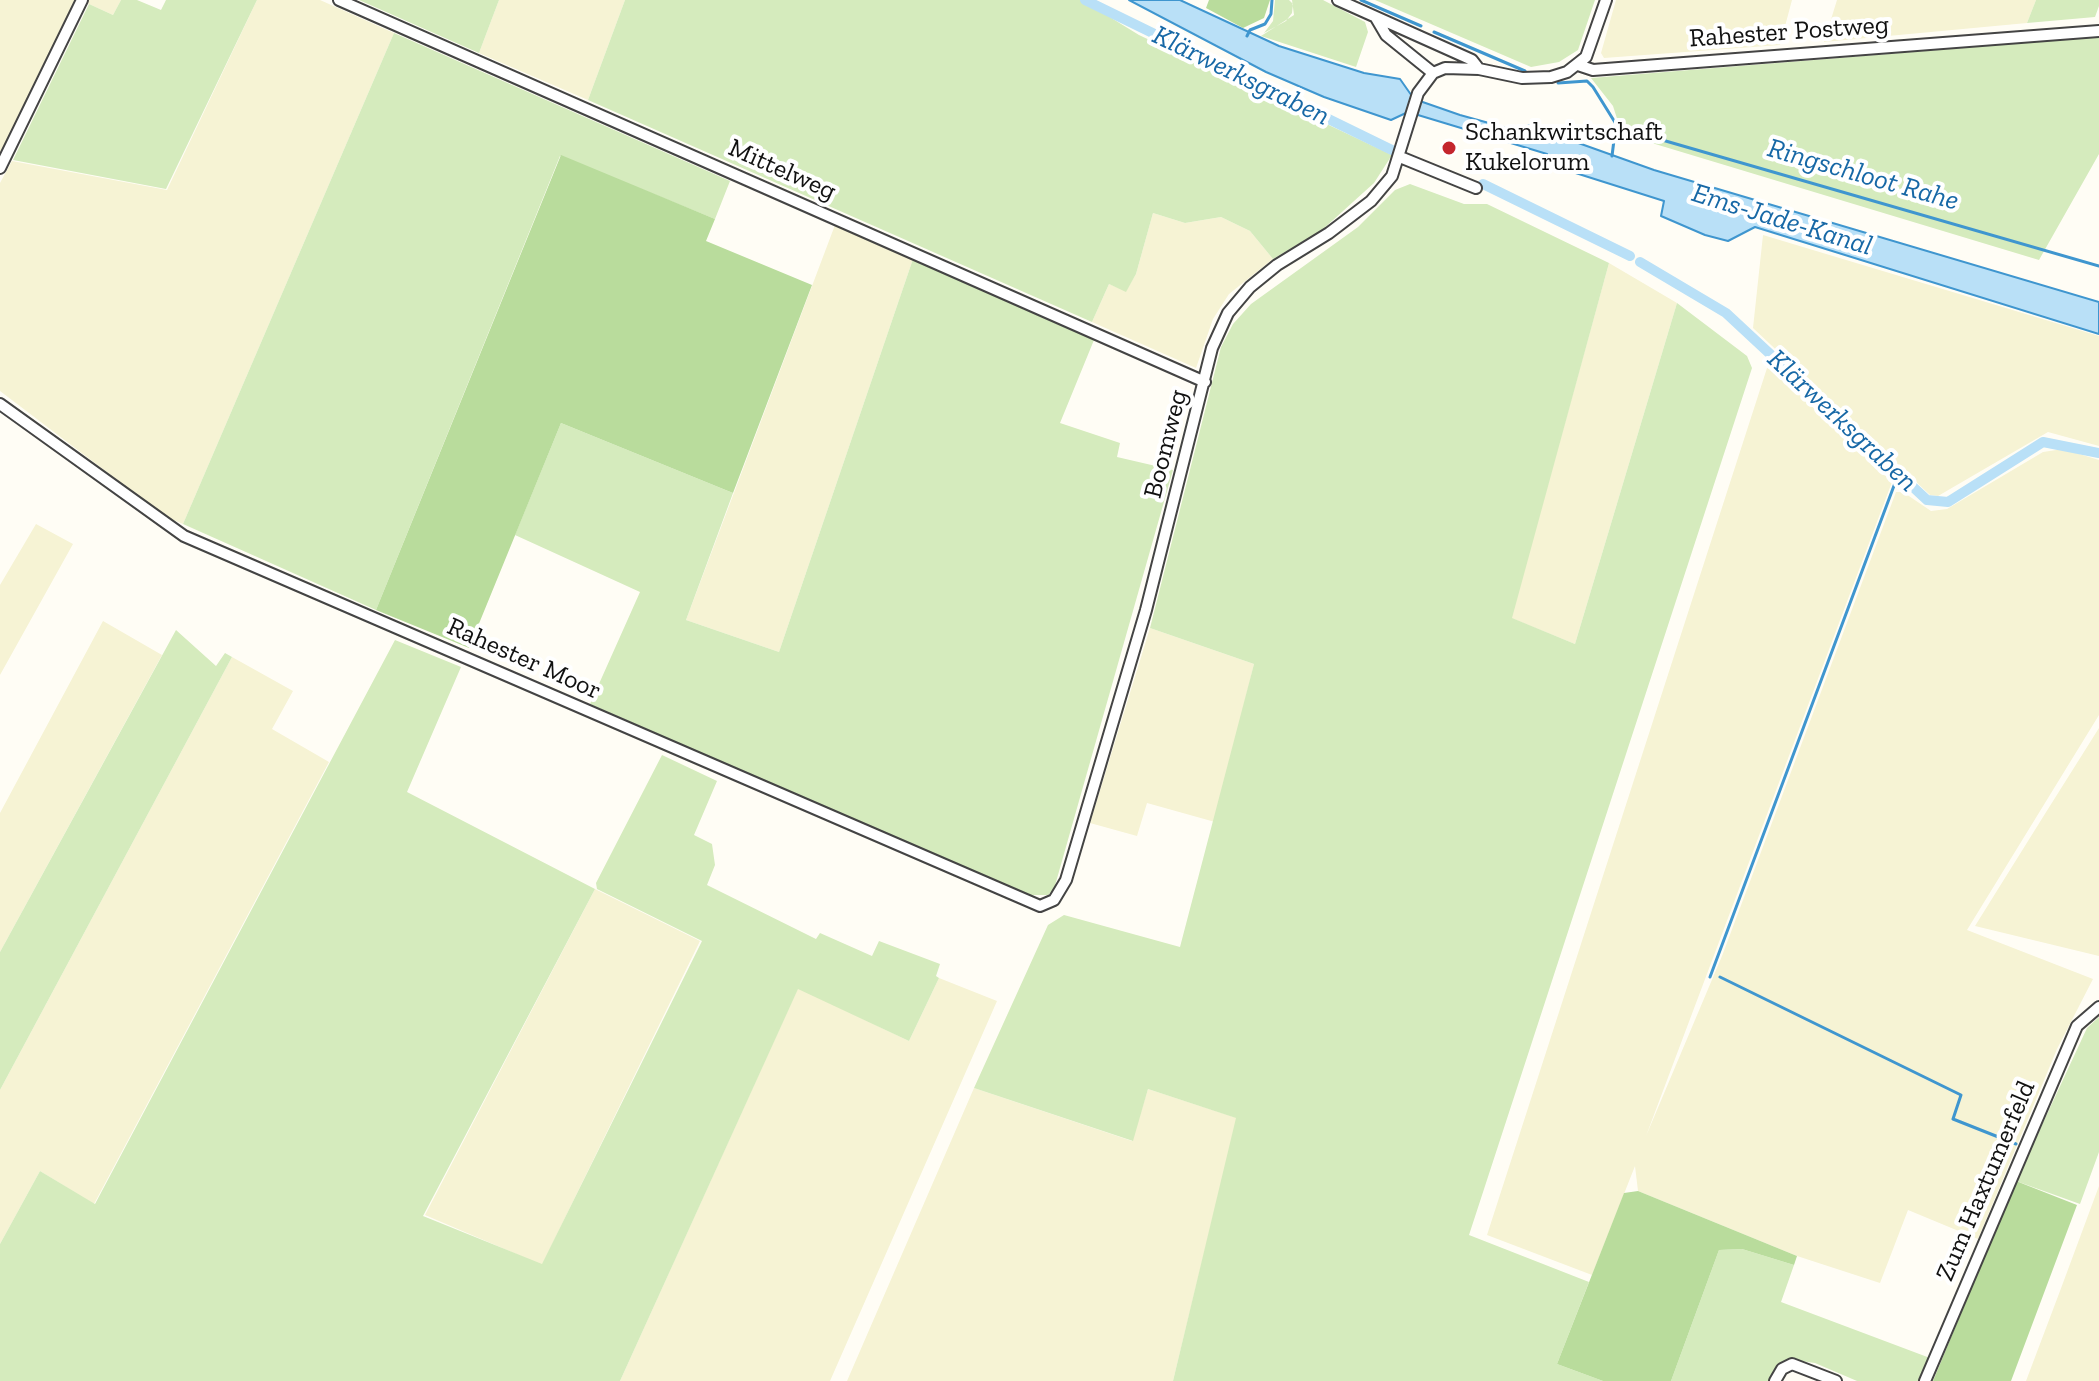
<!DOCTYPE html>
<html>
<head>
<meta charset="utf-8">
<style>
  body { margin:0 }
  canvas { display:block; background:#fffdf5 }
</style>
</head>
<body>
<canvas width="2099" height="1381"></canvas>
<script>
const g = document.querySelector('canvas').getContext('2d');
g.lineJoin = 'round';
function fill(path, color) {
  g.fillStyle = color;
  g.fill(path, 'evenodd');
}
function poly(rows) {
  const path = new Path2D();
  for (const r of rows) {
    path.moveTo(r[0], r[1]);
    for (let i = 2; i < r.length; i += 2) path.lineTo(r[i], r[i + 1]);
  }
  return path;
}
function trace(path, color, width, dash) {
  g.strokeStyle = color;
  g.lineWidth = width;
  g.lineCap = dash ? 'butt' : 'round';
  g.setLineDash(dash || []);
  g.stroke(path);
}
function label(font, color, halo, rows, align = 'center') {
  g.font = font + ' "Zilla Slab",serif';
  g.lineWidth = 8;
  g.setLineDash([]);
  g.textBaseline = 'middle';
  g.strokeStyle = halo;
  g.fillStyle = color;
  for (const [text, x, y, turn = 0] of rows) {
    g.save();
    g.translate(x, y);
    g.rotate((+turn || 0) * Math.PI / 180);
    g.textAlign = isNaN(turn) ? turn : align;
    if (halo) g.strokeText(text, 0, 0);
    g.fillText(text, 0, 0);
    g.restore();
  }
}
fill(poly([
  [0,0,76,0,0,156],
  [80,0,121,0,113,15],
  [257,0,320,0,394,33,183,524,166,517,0,391,0,183,12,161,167,190],
  [499,0,625,0,588,100,479,53],
  [1616,0,1792,0,1780,45,1604,58,1601,53],
  [1837,0,2036,0,2027,23,1824,42],
  [1153,213,1185,223,1221,217,1250,231,1273,259,1229,294,1213,319,1196,368,1092,322,1109,284,1126,291,1136,274],
  [835,225,913,259,779,652,686,620],
  [1763,235,2099,336,2099,446,2048,432,1938,496,1930,495,1753,328],
  [1609,263,1677,303,1575,644,1511,618],
  [1768,365,1892,482,1646,1136,1722,956,1896,492,1903,492,1931,511,1947,509,2043,452,2063,449,2099,460,2099,715,1967,930,2093,979,2057,1049,1978,1239,1908,1210,1880,1283,1797,1256,1638,1191,1635,1166,1592,1275,1487,1235],
  [36,524,73,544,0,675,0,585],
  [103,621,162,655,0,952,0,813],
  [1150,628,1254,664,1215,822,1147,803,1137,836,1090,823],
  [232,657,293,691,272,729,329,762,94,1204,40,1171,0,1244,0,1090],
  [2099,728,2099,956,1975,926,2043,817],
  [595,889,700,941,542,1265,425,1215],
  [939,978,997,1001,830,1381,620,1381,798,988,909,1041],
  [974,1088,1132,1141,1148,1089,1237,1118,1173,1381,847,1381],
  [2099,1186,2099,1381,2026,1381,2060,1291]
]), '#f6f3d4');
fill(poly([
  [121,0,137,0,161,10,166,0,257,0,166,189,13,160,89,4,113,15],
  [359,0,499,0,479,53],
  [625,0,1082,0,1139,35,1392,155,1374,183,1322,230,1273,259,1250,231,1221,217,1185,223,1153,213,1136,274,1126,292,1109,284,1092,322,588,100],
  [1275,0,1289,0,1293,4,1292,13,1286,21,1264,33,1273,21],
  [1292,0,1323,0,1365,22,1368,32,1356,67,1261,36,1294,15],
  [1375,0,1595,0,1578,50,1559,62,1531,67],
  [2036,0,2099,0,2099,6,2095,17,2027,23],
  [394,33,730,181,715,219,560,156,376,610,183,524],
  [2099,37,2099,154,2039,260,1622,134,1613,106,1591,78],
  [1410,184,1464,204,1487,204,1609,263,1512,618,1575,644,1677,303,1747,356,1752,368,1469,1235,1589,1282,1557,1364,1603,1381,1173,1381,1236,1118,1148,1089,1133,1141,974,1088,1048,925,1064,915,1180,947,1254,664,1150,628,1221,347,1233,324,1251,304,1358,227,1395,190],
  [913,259,1094,340,1060,423,1120,443,1117,457,1173,470,1054,889,1048,895,1023,895,590,704,640,592,515,535,561,423,733,493,686,620,779,652],
  [176,630,216,666,225,653,232,657,0,1090,0,952],
  [395,640,461,667,407,792,595,889,423,1216,542,1264,702,941,597,889,596,883,662,755,717,781,694,835,712,844,715,865,707,885,816,939,820,933,872,956,879,941,940,964,936,976,939,978,909,1041,798,989,620,1381,0,1381,0,1244,40,1171,95,1204],
  [2099,1017,2099,1152,2080,1204,2016,1181,2087,1028],
  [1742,1249,1794,1265,1781,1302,1930,1358,1921,1381,1857,1381,1815,1363,1794,1360,1780,1363,1769,1381,1671,1381,1719,1250]
]), '#d5ebbd');
fill(poly([
  [1209,0,1270,0,1264,18,1243,28,1206,8],
  [561,155,715,219,706,241,812,285,733,493,561,423,469,648,376,610],
  [2016,1181,2077,1205,2011,1381,1933,1381],
  [1638,1191,1797,1256,1794,1265,1742,1249,1719,1250,1671,1381,1603,1381,1557,1364,1624,1193]
]), '#b9dc9c');
const water = poly([
  [1129,0,1180,0,1279,46,1364,73,1400,79,1414,99,1460,115,1525,133,1528,125,1654,170,2099,302,2099,334,1755,227,1728,241,1705,235,1661,216,1664,201,1544,163,1547,154,1514,144,1408,112,1391,120,1324,97,1266,72,1129,0]
]);
fill(water, '#b9e0f7');
trace(water, '#3f96cf', 2);
trace(poly([
  [1361,0,1421,26],
  [1434,32,1525,71],
  [1247,36,1250,30,1265,24,1271,14,1272,0],
  [1558,83,1587,81,1593,87,1616,124,1612,156],
  [1616,124,1631,131,2099,266],
  [1710,977,1898,475],
  [1720,977,1961,1095,1953,1119,2016,1144]
]), '#3f96cf', 3);
trace(poly([
  [1085,0,1396,152],
  [1483,184,1630,256],
  [1640,262,1726,313,1927,500,1948,502,2043,442,2099,453]
]), '#b9e0f7', 10);
const minor = poly([
  [339,0,1205,382],
  [1338,0,1472,60,1479,69],
  [1376,18,1386,35,1433,73],
  [1578,65,1593,70,2099,31],
  [1400,157,1476,188],
  [0,168,82,0],
  [0,404,184,536,1040,906,1054,900,1066,880,1146,610,1212,348,1228,313,1250,287,1277,265,1329,233,1371,201,1392,176,1418,93,1433,73,1445,68,1479,69,1522,78,1551,77,1567,72,1586,57,1606,0],
  [1775,1381,1782,1369,1792,1364,1836,1381],
  [1925,1381,2077,1026,2099,1007]
]);
trace(minor, '#444', 14);
trace(minor, '#fff', 10);
for (const [x, y, r, color] of [
  [1449,148,8,"#c4262e"]
]) {
  const dot = new Path2D();
  dot.arc(x, y, r, 0, 2 * Math.PI);
  g.fillStyle = color;
  g.fill(dot);
  trace(dot, '#fff', 3);
}
label('26px', '#111', '#fff', [
  ["Rahester Postweg",1789,32,-4],
  ["Mittelweg",782,170,24],
  ["Boomweg",1166,444,-76],
  ["Rahester Moor",524,659,24],
  ["Zum Haxtumerfeld",1986,1181,-67]
]);
label('26px', '#111', '#fff', [
  ["Schankwirtschaft",1465,133],
  ["Kukelorum",1465,163]
], 'left');
label('italic 28px', '#1768a6', '#fff', [
  ["Klärwerksgraben",1241,76,26],
  ["Ringschloot Rahe",1863,175,16],
  ["Ems-Jade-Kanal",1782,220,17],
  ["Klärwerksgraben",1842,421,43]
]);
</script>
</body>
</html>
